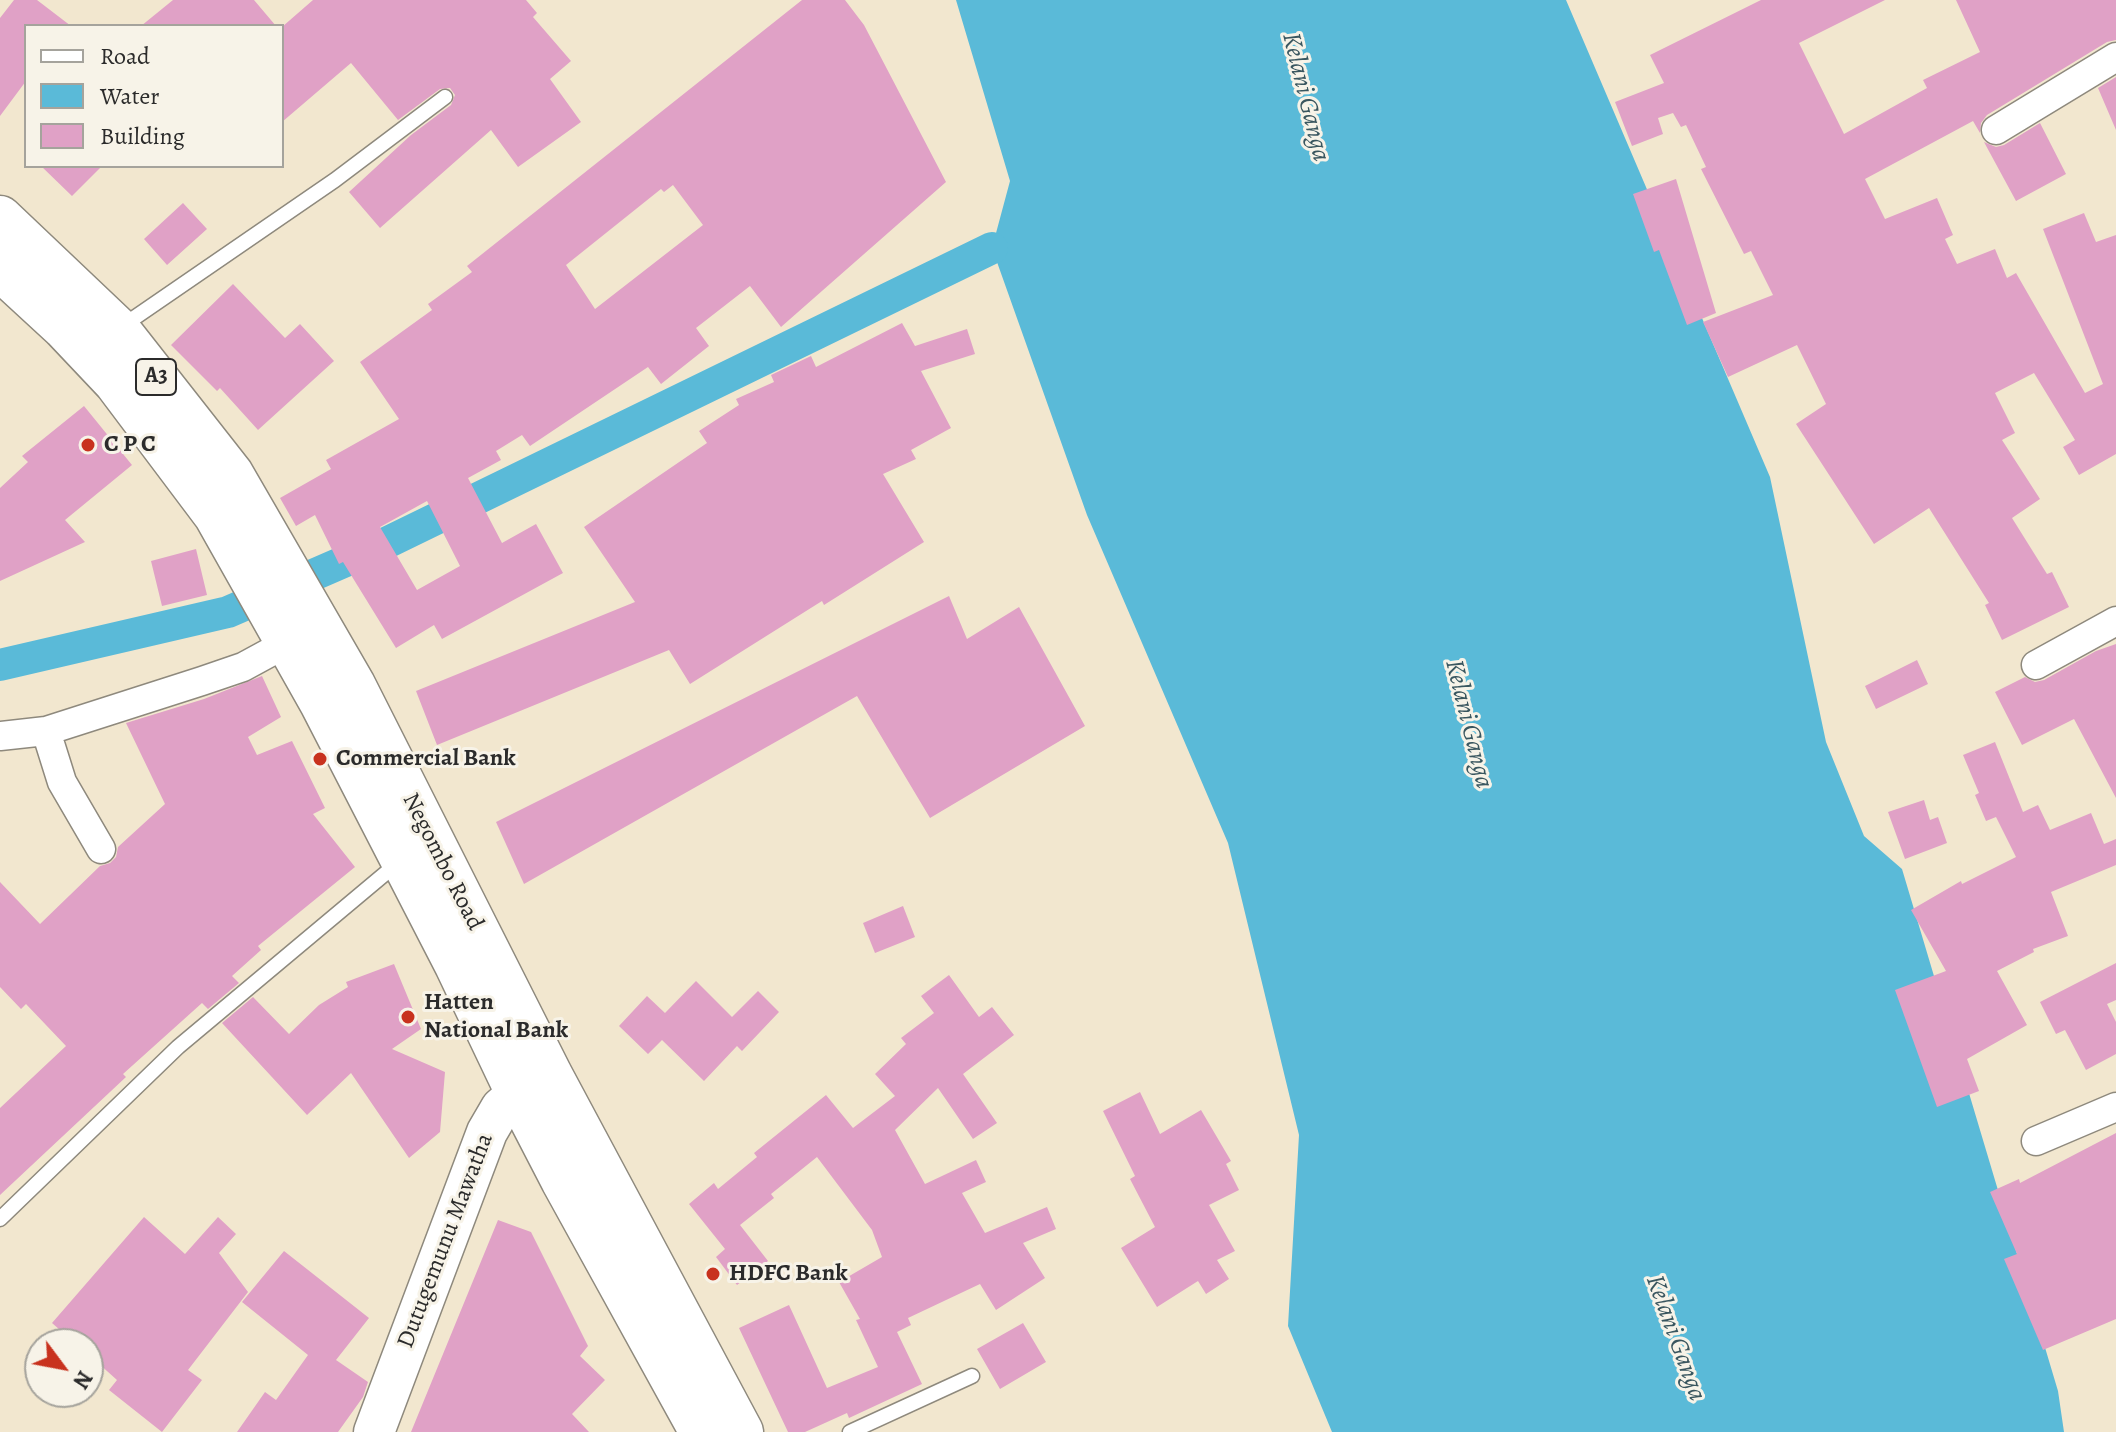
<!DOCTYPE html>
<html>
<head>
<meta charset="utf-8">
<style>
  body { margin:0 }
  #map { position:relative; width:2116px; height:1432px; overflow:hidden; background:#f2e7cf; font-family:Alegreya,serif }
  canvas { display:block }
  .legend { position:absolute; left:24px; top:24px; width:260px; height:144px; box-sizing:border-box; background:#f7f3e8; border:2px solid #a5a39c; margin:0; padding:10px 14px; list-style:none; font-size:24px; color:#2b2b2b }
  .legend li { display:flex; align-items:center; gap:16px; height:40px }
  .legend b { width:40px; border:2px solid #a5a39c }
  .north { position:absolute; left:24px; top:1328px; width:80px; height:80px; box-sizing:border-box; background:#f7f3e8; border:2px solid #a5a39c; border-radius:50%; rotate:122deg; font-size:22px; font-weight:700; line-height:32px; text-align:center; color:#2b2b2b }
  .north::after { content:''; display:block; margin:auto; width:28px; height:36px; background:#c8321e; clip-path:polygon(50% 0,100% 100%,50% 72%,0 100%) }
</style>
</head>
<body>
<div id="map">
<canvas width="2116" height="1432"></canvas>
<ul class="legend">
<li><b style="height:10px;background:#fff"></b>Road</li>
<li><b style="height:22px;background:#5abad8"></b>Water</li>
<li><b style="height:22px;background:#e0a1c6"></b>Building</li>
</ul>
<div class="north">N</div>
</div>
<script>
const g = document.querySelector('canvas').getContext('2d');
g.lineJoin = 'round';
function fill(path, color) {
  g.fillStyle = color;
  g.fill(path, 'evenodd');
}
function poly(rows) {
  const path = new Path2D();
  for (const r of rows) {
    path.moveTo(r[0], r[1]);
    for (let i = 2; i < r.length; i += 2) path.lineTo(r[i], r[i + 1]);
  }
  return path;
}
function trace(path, color, width, dash) {
  g.strokeStyle = color;
  g.lineWidth = width;
  g.lineCap = dash ? 'butt' : 'round';
  g.setLineDash(dash || []);
  g.stroke(path);
}
function label(font, color, halo, rows, align = 'center') {
  g.font = font + ' Alegreya,serif';
  g.lineWidth = 6;
  g.setLineDash([]);
  g.textBaseline = 'middle';
  g.strokeStyle = halo;
  g.fillStyle = color;
  for (const [text, x, y, turn = 0] of rows) {
    g.save();
    g.translate(x, y);
    g.rotate((+turn || 0) * Math.PI / 180);
    g.textAlign = isNaN(turn) ? turn : align;
    if (halo) g.strokeText(text, 0, 0);
    g.fillText(text, 0, 0);
    g.restore();
  }
}
fill(poly([
  [956,0,1566,0,1770,477,1826,742,1864,836,1902,869,2058,1391,2064,1432,1332,1432,1288,1326,1299,1135,1228,843,1087,515,992,248,1010,181]
]), '#5abad8');
trace(poly([
  [0,665,228,612,380,546,992,248]
]), '#5abad8', 32);
fill(poly([
  [14,0,37,0,71,26,26,26,26,81,0,116,0,18],
  [173,0,254,0,276,26,141,26],
  [313,0,526,0,537,13,533,17,571,61,550,79,581,122,518,167,491,130,380,228,349,192,411,135,451,105,455,95,450,88,440,89,398,120,351,63,282,122,282,27],
  [802,0,845,0,864,25,946,182,781,327,750,286,696,328,709,346,661,384,648,367,530,446,522,435,496,451,501,460,468,478,502,543,536,524,563,573,442,639,434,625,396,648,343,562,339,564,315,515,296,526,280,498,331,469,326,460,399,419,360,362,432,310,428,304,472,272,467,266],
  [673,185,703,225,595,309,566,265,661,189,664,192],
  [427,501,460,566,417,590,380,527],
  [1761,0,1885,0,1799,43,1844,134,1927,88,1923,80,1980,52,1956,0,2116,0,2116,40,2107,42,1987,115,1981,123,1980,133,1973,121,1865,179,1885,219,1937,198,1953,235,1945,239,1957,264,1995,249,2007,278,2016,273,2085,393,2103,384,2043,229,2084,213,2096,242,2116,235,2116,454,2079,475,2063,447,2075,440,2034,373,1995,393,2015,433,2002,440,2040,499,2012,518,2047,574,2052,572,2069,607,2002,640,1985,605,1989,603,1929,508,1874,544,1796,424,1826,404,1797,345,1728,377,1703,322,1773,295,1751,251,1744,254,1701,169,1706,167,1686,125,1681,127,1673,113,1658,118,1663,134,1632,146,1615,102,1664,83,1650,55],
  [2116,77,2116,130,2098,88],
  [2040,123,2066,174,2016,201,1984,142,1996,147,2004,145],
  [41,166,102,166,72,196],
  [1676,179,1716,313,1687,325,1659,250,1654,252,1633,194],
  [183,203,207,229,167,265,144,239],
  [233,284,285,338,300,324,334,361,258,430,220,388,217,391,171,345],
  [902,323,915,346,967,329,975,354,921,371,951,428,911,450,916,459,883,474,924,542,824,605,822,601,690,684,669,650,437,745,416,691,635,602,584,527,707,443,699,431,739,405,736,399,774,382,771,375,811,356,816,367],
  [84,406,132,465,65,520,85,542,0,581,0,488,28,462,22,456],
  [196,549,207,595,162,606,151,561],
  [949,596,967,639,1019,607,1085,726,930,818,857,696,524,884,496,822],
  [2116,644,2116,798,2074,719,2022,745,1995,692,2025,677,2035,682,2044,680,2096,651],
  [1917,660,1928,684,1876,709,1865,686],
  [262,676,281,717,248,737,257,755,292,741,325,808,313,814,355,867,258,946,261,950,232,976,239,983,208,1009,202,1003,123,1074,126,1077,0,1195,0,1108,66,1046,26,1004,21,1009,0,987,0,882,40,924,100,866,110,863,116,857,118,847,165,804,126,723,204,699],
  [1995,742,2023,812,2038,805,2050,830,2091,813,2104,844,2116,839,2116,865,2051,892,2068,936,2033,949,2034,952,1997,971,2027,1025,1967,1059,1979,1091,1937,1107,1895,990,1946,971,1911,910,1961,881,1962,884,2016,857,1996,817,1986,821,1975,795,1979,793,1963,755],
  [1924,800,1930,820,1938,817,1947,843,1905,859,1888,812],
  [903,906,915,937,875,953,863,923],
  [2116,963,2116,1000,2107,1004,2116,1022,2116,1054,2086,1070,2065,1030,2056,1034,2040,1002],
  [394,964,421,1029,392,1049,445,1072,440,1132,409,1158,351,1073,307,1115,222,1023,253,997,289,1034,319,1005,348,987,346,982],
  [949,975,979,1017,992,1007,1014,1035,963,1074,997,1123,973,1139,938,1088,895,1130,925,1184,976,1160,986,1182,962,1193,985,1233,1047,1207,1056,1229,1023,1243,1045,1278,996,1310,980,1284,908,1318,911,1325,897,1332,922,1384,849,1418,847,1413,805,1432,788,1432,739,1328,789,1305,827,1388,878,1367,856,1320,860,1319,839,1282,882,1257,872,1230,817,1157,771,1194,774,1198,740,1225,768,1261,737,1285,716,1257,725,1249,689,1204,714,1183,718,1189,757,1157,754,1153,826,1095,853,1128,895,1096,875,1074,906,1044,901,1038,934,1013,921,996],
  [696,981,732,1017,758,991,779,1012,742,1051,737,1046,704,1081,662,1040,648,1054,619,1026,647,996,665,1013],
  [1140,1092,1160,1134,1201,1110,1231,1161,1226,1164,1239,1190,1209,1205,1235,1251,1217,1260,1229,1279,1206,1294,1198,1281,1157,1307,1121,1248,1155,1227,1130,1179,1135,1176,1103,1111],
  [2116,1133,2116,1319,2043,1350,2004,1259,2017,1254,1990,1192,2019,1179,2020,1183],
  [144,1217,185,1254,218,1217,236,1234,219,1253,248,1292,188,1370,202,1380,162,1432,109,1390,117,1380,88,1354,88,1344,76,1344,52,1323],
  [498,1220,531,1232,588,1346,580,1356,605,1380,572,1414,589,1432,411,1432],
  [284,1251,369,1318,336,1360,368,1382,363,1397,338,1432,237,1432,265,1392,276,1400,308,1355,242,1302],
  [1023,1323,1046,1362,1000,1389,977,1349]
]), '#e0a1c6');
const lane = poly([
  [121,327,335,180,445,97],
  [0,1219,178,1047,399,862],
  [850,1432,972,1376]
]);
const street = poly([
  [1996,130,2116,57],
  [2036,665,2116,621],
  [46,731,62,782,101,849],
  [0,736,46,731,202,681,243,667,289,642],
  [2036,1141,2116,1107]
]);
const secondary = poly([
  [374,1432,487,1132,501,1108,518,1093,547,1077]
]);
const highway = poly([
  [0,218,118,330,231,474,353,685,550,1075,741,1432],
  [0,268,64,327,116,382,216,515,322,703,457,965,518,1093,563,1180,702,1432]
]);
trace(lane, '#8e897d', 17);
trace(street, '#8e897d', 31);
trace(secondary, '#8e897d', 43);
trace(highway, '#8e897d', 47);
trace(lane, '#fff', 14);
trace(street, '#fff', 28);
trace(secondary, '#fff', 40);
trace(highway, '#fff', 44);
for (const [x, y, r, color] of [
  [88,445,8,"#c8321e"],
  [320,759,8,"#c8321e"],
  [408,1017,8,"#c8321e"],
  [713,1274,8,"#c8321e"]
]) {
  const dot = new Path2D();
  dot.arc(x, y, r, 0, 2 * Math.PI);
  g.fillStyle = color;
  g.fill(dot);
  trace(dot, '#f7f3e8', 3);
}
for (const [x, y, w] of [
  [156,377,40]
]) {
  const box = new Path2D();
  box.roundRect(x - w / 2, y - 18, w, 36, 6);
  g.fillStyle = '#f7f3e8';
  g.fill(box);
  trace(box, '#2b2b2b', 2);
}
label('bold 22px', '#2b2b2b', null, [
  ["A3",156,377]
]);
label('bold 24px', '#2b2b2b', '#f7f3e8', [
  ["C P C",104,445],
  ["Commercial Bank",336,759],
  ["Hatten",424,1003],
  ["National Bank",424,1031],
  ["HDFC Bank",729,1274]
], 'left');
label('24px', '#2b2b2b', '#f7f3e8', [
  ["Negombo Road",442,862,63],
  ["Dutugemunu Mawatha",446,1241,-69]
]);
label('italic 26px', '#39565f', '#f7f3e8', [
  ["Kelani Ganga",1305,97,76],
  ["Kelani Ganga",1468,724,76],
  ["Kelani Ganga",1675,1338,70]
]);
</script>
</body>
</html>
